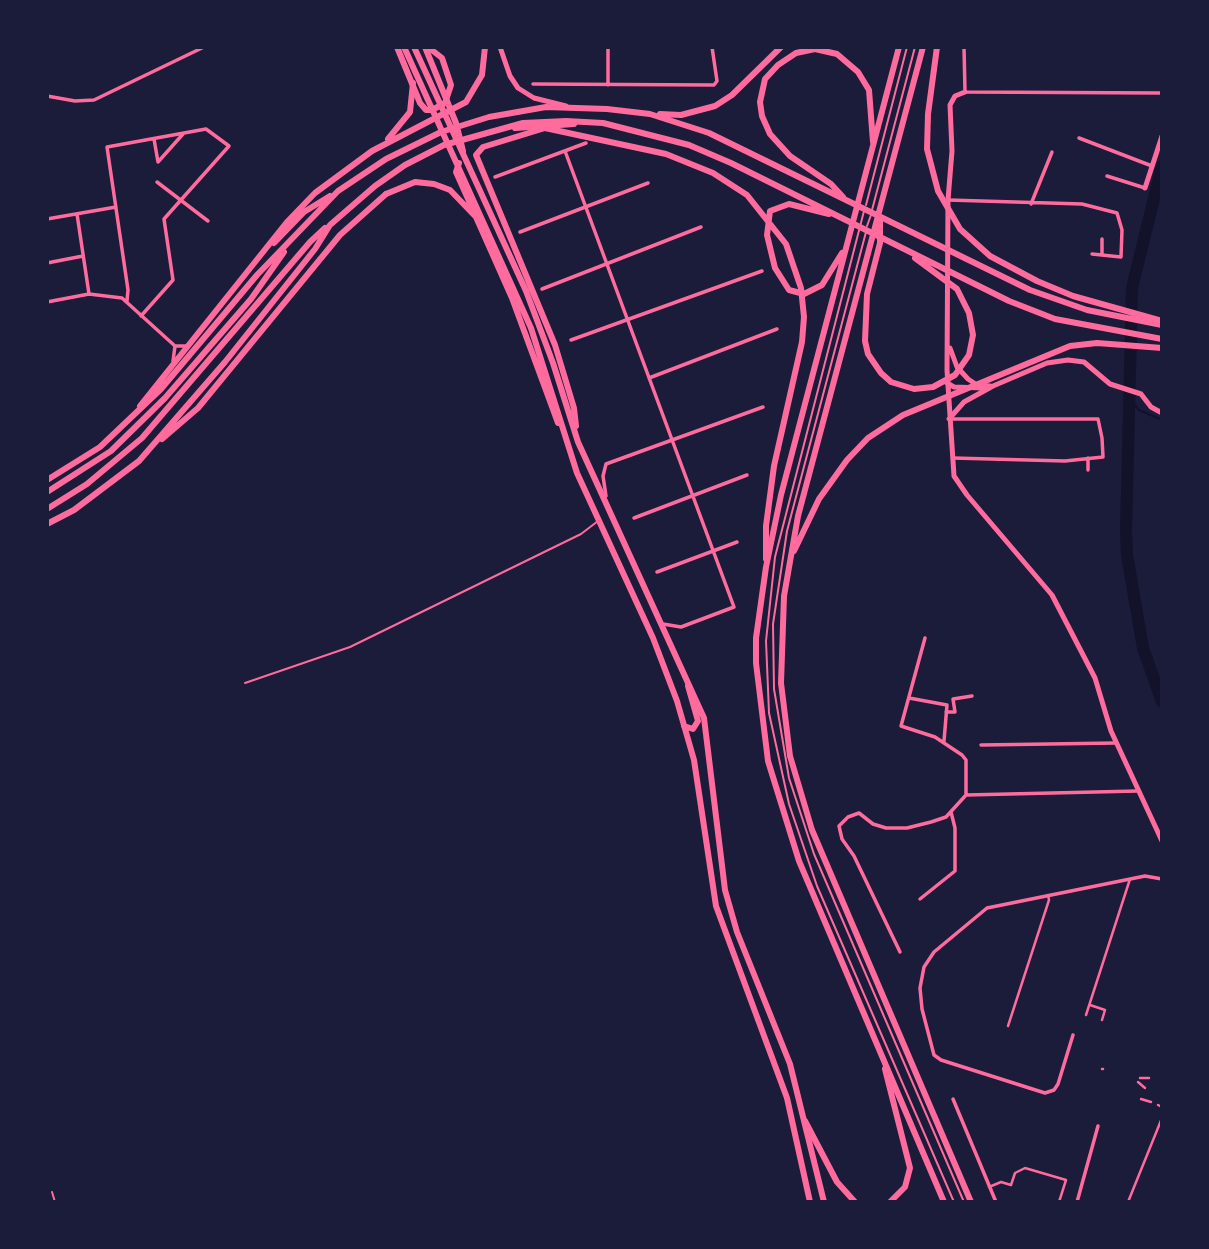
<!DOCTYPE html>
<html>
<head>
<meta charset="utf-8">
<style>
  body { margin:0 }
  #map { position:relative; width:1209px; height:1249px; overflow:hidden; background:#1b1b3a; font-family:Rubik,sans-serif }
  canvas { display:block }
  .frame { position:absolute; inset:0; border:49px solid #1b1b3a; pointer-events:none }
</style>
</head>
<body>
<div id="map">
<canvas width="1209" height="1249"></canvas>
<div class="frame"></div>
</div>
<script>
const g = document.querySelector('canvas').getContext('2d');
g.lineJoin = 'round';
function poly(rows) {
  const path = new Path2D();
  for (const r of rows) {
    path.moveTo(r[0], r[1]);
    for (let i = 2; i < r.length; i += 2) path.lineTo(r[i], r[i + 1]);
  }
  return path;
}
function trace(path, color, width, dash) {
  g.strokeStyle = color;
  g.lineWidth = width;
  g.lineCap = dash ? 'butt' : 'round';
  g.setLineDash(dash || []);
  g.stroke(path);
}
trace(poly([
  [1130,399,1139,410,1162,420]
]), '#12122b', 2);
trace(poly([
  [1162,166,1132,288,1126,532,1127,555,1143,648,1162,702]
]), '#12122b', 12);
trace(poly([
  [866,205,907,47],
  [872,210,915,47],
  [864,211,775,557,766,641,769,713,789,804,817,886,954,1202],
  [867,226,871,215],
  [866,232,787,531,773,624,774,689,789,778,814,854,964,1202],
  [245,683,350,647,581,534,598,521],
  [52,1192,55,1202]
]), '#ff6b9d', 2);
trace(poly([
  [1090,1005,1105,1010,1102,1020],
  [1086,1015,1130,879],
  [1008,1026,1049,900,1048,895],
  [1102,1069,1103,1069],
  [1140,1078,1149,1078],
  [1138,1082,1145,1088],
  [1141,1099,1151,1102],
  [1158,1105,1162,1107],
  [989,1187,1001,1182,1011,1185,1015,1173,1025,1168,1066,1180,1059,1202],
  [1128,1202,1162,1118]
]), '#ff6b9d', 2.5);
trace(poly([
  [608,47,608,85],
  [964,47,965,92,1162,93],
  [533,84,714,85,717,81,712,47],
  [47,96,75,101,94,100,204,47],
  [1079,138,1152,166],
  [154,139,158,162,183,134],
  [565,151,734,607,681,627,663,624],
  [1107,176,1145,188],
  [495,177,586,143],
  [157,182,208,221],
  [948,200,1082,204,1117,213,1122,230,1121,257,1092,254],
  [1031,204,1052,152],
  [77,214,89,294],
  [47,219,116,207],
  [520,232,648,183],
  [1102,255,1102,239],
  [47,263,83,256],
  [542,289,701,227],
  [127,301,128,290,107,147,206,129,229,146,164,219,173,280,141,316],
  [47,302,89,294,122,298,175,346,186,346],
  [571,340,762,271],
  [173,361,175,346],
  [649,378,777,329],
  [949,419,1098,419,1102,438,1103,457,1065,461,953,458],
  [1088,458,1088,470],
  [606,496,603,476,606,464,763,407],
  [634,518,747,475],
  [657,572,737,542],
  [925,638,901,726,935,737,962,755,966,760,966,795],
  [909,698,947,705,944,741],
  [946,712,955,712,953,699,972,696],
  [981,745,1116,743],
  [966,795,1138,791],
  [920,899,955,871,955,828,951,812],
  [900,952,854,856,842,839,839,826,848,817,859,813,873,824,886,828,907,828,931,822,946,817,966,795],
  [1073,1035,1058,1084,1054,1090,1045,1093,941,1060,934,1055,922,1009,920,988,924,967,934,952,987,908,1145,876,1162,879],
  [953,1099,996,1202],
  [1077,1202,1098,1126]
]), '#ff6b9d', 3.5);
trace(poly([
  [965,92,955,96,950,105,952,151,948,200,947,370,954,476,967,495,1052,595,1095,678,1111,731,1162,841],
  [1145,188,1162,136],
  [950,348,957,367,968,379,977,385,990,386],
  [947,383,954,387,983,388],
  [949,419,964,402,993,386,1047,363,1068,360,1084,362,1110,384,1141,394,1151,407,1162,413]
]), '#ff6b9d', 5);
trace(poly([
  [500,47,510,76,518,88,534,98,566,106]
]), '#ff6b9d', 5);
trace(poly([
  [397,47,420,103,426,110,432,110,445,103,451,85,442,58,428,47],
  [404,47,531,328,577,473,653,638,677,701,694,760,716,906,787,1098,810,1202],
  [414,47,526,291,553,363,578,442,704,718,725,890,737,932,790,1064,824,1202],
  [545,128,483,147,476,155,555,345,574,408,576,426],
  [459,163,456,172,473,210],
  [386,194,415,182,434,184,450,190,476,217,512,298,558,423],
  [684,726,693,729,698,721,688,686]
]), '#ff6b9d', 6);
trace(poly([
  [425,47,456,123,463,151],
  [899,47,781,495,766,567,756,638,756,663,768,761,799,861,944,1202],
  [923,47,798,516,784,596,781,683,790,756,812,830,971,1202],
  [937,47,928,114,927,149,938,191,960,229,990,256,1037,281,1073,296,1162,321],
  [660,114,681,115,715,106,732,95,781,47],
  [515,128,574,124],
  [545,128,666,154,713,173,747,195,786,244,801,288,804,317,802,342,774,466,766,526,766,559],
  [388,139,410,112,413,83],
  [843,197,831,184,790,156,770,134,762,116,760,102,765,79,778,65,796,53,815,49,837,54,858,72,869,90,873,142],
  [829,214,789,204,770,211,767,235,775,268,789,290,804,294,822,285,842,253],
  [880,221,880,243,867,294,865,341,868,354,881,373,891,382,914,389,933,387,955,375,969,355,973,335,969,313,957,289,915,258],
  [274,243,304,212,330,196],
  [140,406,287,222,315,193,372,151,466,102,482,75,485,47],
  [162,439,198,408,340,235,386,194],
  [47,480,100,447,161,389,257,275,338,191,386,159,441,132,489,117,546,107,607,109,650,114,709,133,1030,290,1087,310,1162,325],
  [47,492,111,451,165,398,251,299,284,252],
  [47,509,87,484,142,438,310,242,325,228],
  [47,524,74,510,139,461,225,362,315,249,330,225,375,186,405,165,444,145,523,123,566,121,603,123,689,145,731,163,1009,301,1055,319,1162,339],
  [794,551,819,499,847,460,868,438,903,415,1070,346,1097,343,1162,348],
  [885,1069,910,1168,905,1187,890,1202],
  [805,1121,837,1182,855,1202]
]), '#ff6b9d', 6);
</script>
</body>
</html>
